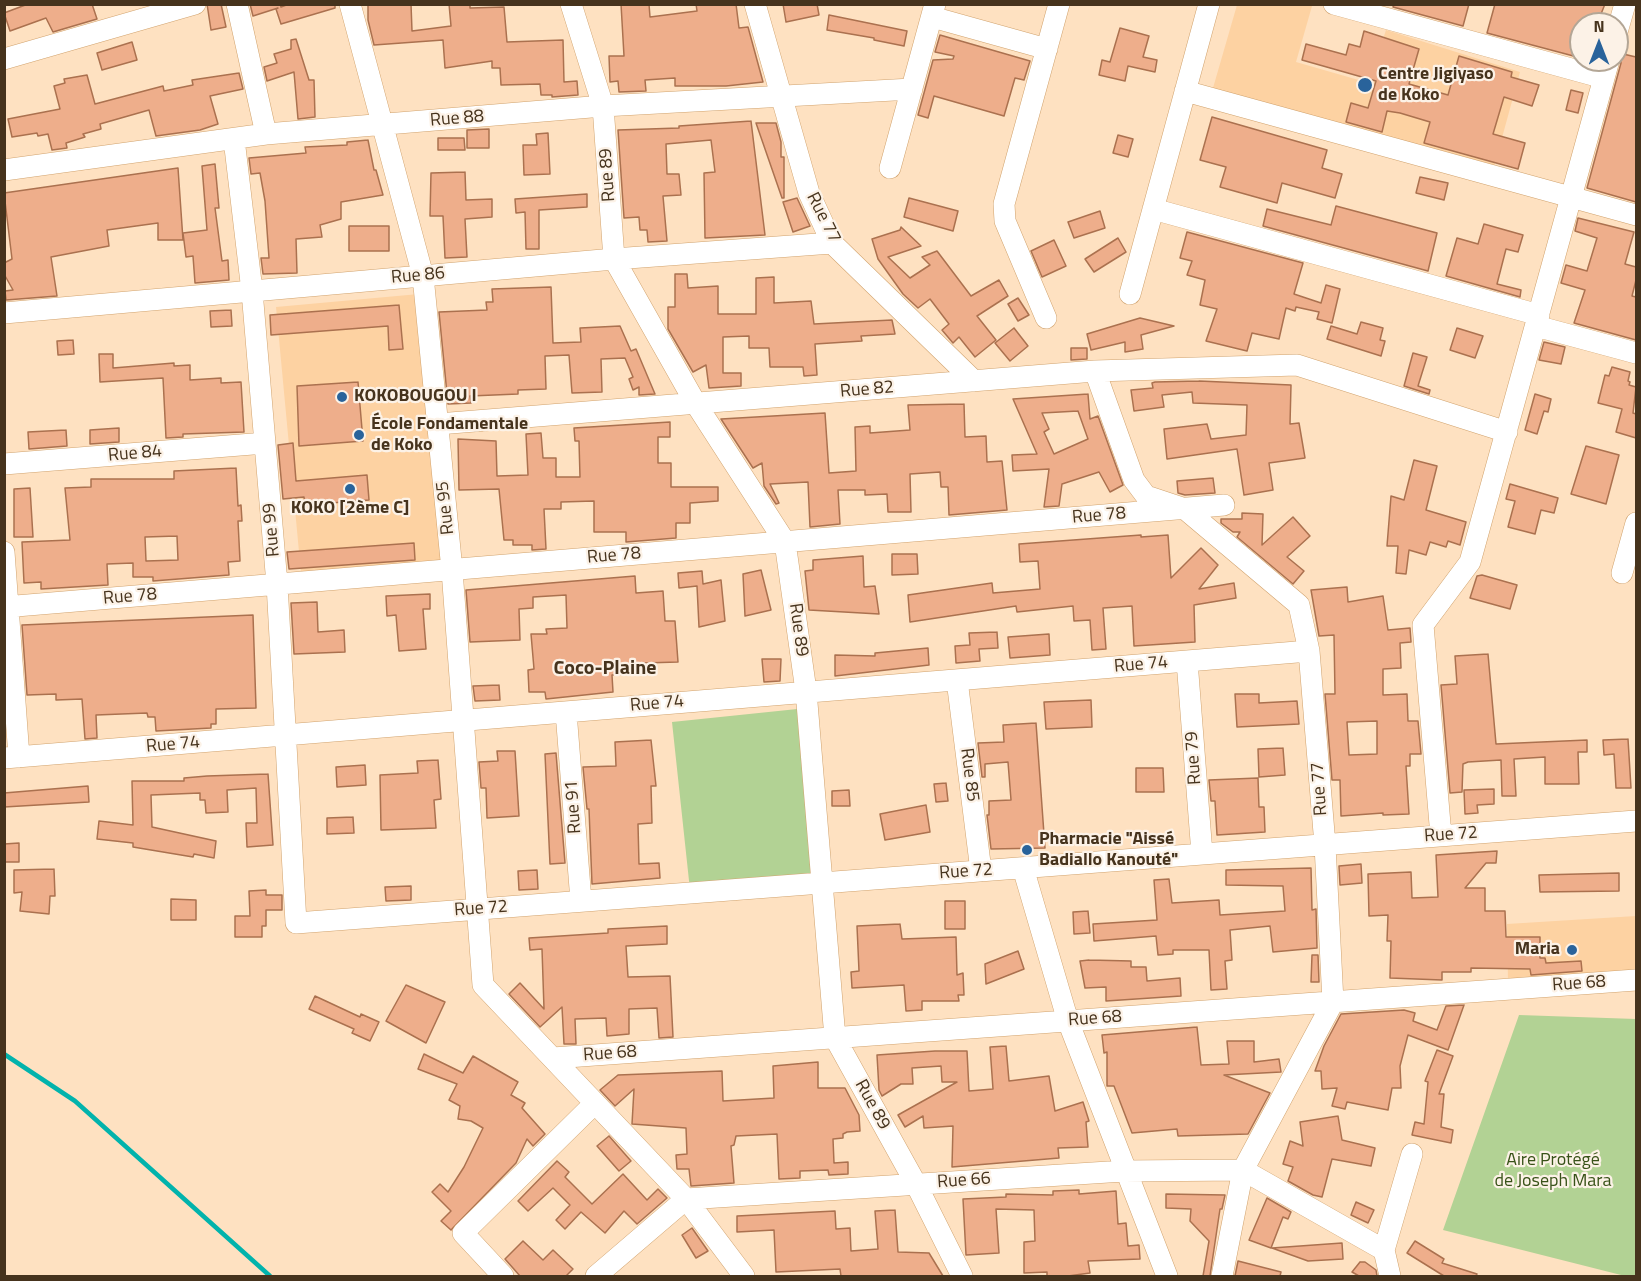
<!DOCTYPE html>
<html>
<head>
<meta charset="utf-8">
<style>
  body { margin:0 }
  #map { position:relative; width:1641px; height:1281px; overflow:hidden; background:#fee1c1; font-family:"Titillium Web",sans-serif }
  canvas { display:block }
  .frame { position:absolute; inset:0; border:6px solid #46331d; pointer-events:none }
  .north { position:absolute; left:1569px; top:12px; width:60px; height:60px; box-sizing:border-box; background:#fcf2e7; border:2px solid #b3a696; border-radius:50%; rotate:0deg; font-size:16px; font-weight:700; line-height:24px; text-align:center; color:#46331d }
  .north::after { content:''; display:block; margin:auto; width:21px; height:27px; background:#29639b; clip-path:polygon(50% 0,100% 100%,50% 72%,0 100%) }
</style>
</head>
<body>
<div id="map">
<canvas width="1641" height="1281"></canvas>
<div class="frame"></div>
<div class="north">N</div>
</div>
<script>
const g = document.querySelector('canvas').getContext('2d');
g.lineJoin = 'round';
function fill(path, color) {
  g.fillStyle = color;
  g.fill(path, 'evenodd');
}
function poly(rows) {
  const path = new Path2D();
  for (const r of rows) {
    path.moveTo(r[0], r[1]);
    for (let i = 2; i < r.length; i += 2) path.lineTo(r[i], r[i + 1]);
  }
  return path;
}
function trace(path, color, width, dash) {
  g.strokeStyle = color;
  g.lineWidth = width;
  g.lineCap = dash ? 'butt' : 'round';
  g.setLineDash(dash || []);
  g.stroke(path);
}
function label(font, color, halo, rows, align = 'center') {
  g.font = font + ' "Titillium Web",sans-serif';
  g.lineWidth = 4.5;
  g.setLineDash([]);
  g.textBaseline = 'middle';
  g.strokeStyle = halo;
  g.fillStyle = color;
  for (const [text, x, y, turn = 0] of rows) {
    g.save();
    g.translate(x, y);
    g.rotate((+turn || 0) * Math.PI / 180);
    g.textAlign = isNaN(turn) ? turn : align;
    if (halo) g.strokeText(text, 0, 0);
    g.fillText(text, 0, 0);
    g.restore();
  }
}
fill(poly([
  [1307,4,1312,6,1296,62,1369,83,1386,30,1520,72,1494,167,1213,88,1237,5],
  [419,294,441,563,301,573,276,307],
  [1636,916,1636,976,1508,982,1507,924]
]), '#fdd2a2');
fill(poly([
  [807,708,825,876,690,890,672,722],
  [1519,1015,1636,1019,1636,1276,1625,1276,1443,1230]
]), '#b2d294');
trace(poly([
  [4,1054,75,1101,270,1276]
]), '#02b3ac', 4.5);
const building = poly([
  [28,4,92,4,97,19,53,32,46,18,10,31,4,13,28,4],
  [207,4,221,4,226,27,211,30,207,4],
  [250,4,280,4,281,7,289,4,335,4,335,8,281,24,276,9,278,8,253,16,250,4],
  [368,4,411,4,412,31,451,26,449,4,470,4,470,8,504,7,507,42,563,40,564,82,577,81,578,95,552,97,552,95,541,95,540,84,501,85,500,68,492,68,492,61,445,68,443,40,374,45,368,20,368,4],
  [621,4,649,4,650,17,697,11,696,4,736,4,739,28,748,27,763,82,726,86,675,86,675,78,645,80,646,91,619,92,618,81,610,82,609,56,624,56,621,4],
  [783,4,817,4,819,15,786,22,783,4],
  [1394,4,1469,4,1463,26,1393,7,1394,4],
  [1495,4,1605,4,1597,24,1581,24,1581,58,1487,33,1495,4],
  [829,15,907,31,904,46,874,40,874,38,827,30,829,15],
  [1120,28,1149,36,1143,57,1157,60,1155,72,1128,66,1125,81,1099,75,1102,60,1110,62,1120,28],
  [1364,31,1419,49,1409,84,1448,95,1459,56,1512,72,1511,77,1539,85,1532,106,1504,97,1493,134,1525,143,1518,169,1424,143,1430,122,1400,113,1387,111,1382,132,1346,122,1351,103,1368,108,1376,81,1302,60,1306,44,1346,55,1349,44,1360,47,1364,31],
  [940,35,1030,61,1024,80,1015,78,1004,116,934,96,928,118,918,115,933,60,953,59,954,56,935,52,940,35],
  [296,39,309,80,314,80,315,117,298,119,294,72,267,81,264,67,277,63,274,54,291,49,291,40,296,39],
  [132,42,137,60,102,70,97,53,132,42],
  [1619,53,1636,57,1636,202,1587,188,1621,63,1619,53],
  [239,73,243,89,210,96,218,124,200,130,156,136,149,110,100,124,101,129,83,134,85,137,66,143,67,148,52,150,48,134,38,136,37,133,12,137,8,119,60,109,54,86,65,83,64,79,87,75,95,104,163,86,164,91,193,85,192,80,239,73],
  [1571,90,1583,93,1578,113,1566,110,1571,90],
  [1212,117,1327,150,1322,168,1342,174,1335,198,1282,183,1277,203,1220,187,1226,167,1200,160,1212,117],
  [751,121,765,235,705,238,704,173,715,172,711,140,666,144,667,174,679,174,681,195,663,196,667,241,648,242,647,230,640,230,639,217,624,218,618,130,679,128,679,126,751,121],
  [756,123,776,123,781,142,781,157,784,157,784,198,782,198,756,123],
  [489,129,489,148,467,148,467,130,489,129],
  [548,133,550,174,524,175,523,145,537,145,536,134,548,133],
  [1118,135,1133,139,1128,157,1113,153,1118,135],
  [438,138,464,138,465,150,438,150,438,138],
  [368,140,374,170,376,170,383,195,341,202,341,219,320,225,322,237,296,239,297,273,263,274,261,258,269,258,265,201,260,173,251,174,249,158,306,153,305,147,347,145,347,142,368,140],
  [215,164,219,208,215,208,222,261,228,260,229,280,195,283,193,256,186,257,183,233,207,230,202,166,215,164],
  [178,168,183,240,158,240,158,223,107,230,109,246,51,257,57,296,6,300,5,291,13,290,4,274,4,263,12,259,4,193,178,168],
  [465,172,466,200,492,199,492,217,465,219,467,257,445,258,443,216,430,216,431,173,465,172],
  [1420,177,1448,183,1444,200,1416,193,1420,177],
  [587,194,587,207,539,210,539,249,526,249,525,212,516,213,515,199,587,194],
  [797,198,810,226,793,232,783,202,797,198],
  [909,198,958,211,953,231,904,217,909,198],
  [1336,206,1437,233,1428,271,1263,226,1267,209,1331,225,1336,206],
  [1100,211,1105,228,1074,238,1068,222,1100,211],
  [1578,218,1634,232,1625,264,1636,267,1636,280,1632,296,1636,297,1636,340,1574,323,1585,290,1561,283,1566,265,1587,271,1597,238,1575,231,1578,218],
  [1484,224,1523,235,1518,252,1506,249,1497,284,1521,290,1520,297,1446,276,1457,238,1478,244,1484,224],
  [349,226,389,226,389,251,349,251,349,226],
  [901,227,921,246,888,257,910,278,930,265,922,257,937,251,971,296,999,280,1008,296,977,316,996,340,975,357,959,337,953,343,942,330,949,324,930,299,918,308,903,294,878,259,872,239,900,230,901,227],
  [1187,232,1303,263,1294,294,1321,303,1326,285,1340,289,1332,323,1317,319,1319,312,1296,307,1295,311,1286,308,1279,339,1252,333,1247,351,1206,341,1217,309,1200,305,1205,280,1187,275,1192,261,1180,258,1187,232],
  [1118,238,1126,252,1094,272,1085,259,1118,238],
  [1054,240,1066,266,1042,277,1031,251,1054,240],
  [675,274,687,274,688,288,718,286,718,314,756,314,756,278,774,277,774,303,811,301,814,324,892,320,895,334,861,336,862,341,815,344,817,375,804,376,803,367,770,367,769,348,749,348,749,336,723,337,723,373,741,373,741,386,709,388,706,365,693,372,668,329,668,307,675,307,675,274],
  [551,287,553,343,581,342,580,328,620,326,631,351,636,349,655,394,639,395,639,387,633,390,629,379,633,377,625,358,601,359,602,392,572,393,569,355,545,356,546,389,518,390,518,394,470,396,471,403,448,404,439,312,487,310,486,302,493,302,492,289,551,287],
  [1018,298,1029,315,1018,321,1008,304,1018,298],
  [399,305,403,349,389,350,388,326,271,335,270,315,399,305],
  [231,310,232,326,211,327,210,311,231,310],
  [1140,318,1174,326,1141,335,1143,349,1125,352,1125,342,1091,350,1087,334,1140,318],
  [1361,322,1383,328,1380,340,1385,341,1381,356,1327,339,1331,326,1357,334,1361,322],
  [1014,328,1028,346,1010,361,995,343,1014,328],
  [1457,328,1483,336,1475,358,1450,350,1457,328],
  [73,340,74,354,58,355,57,341,73,340],
  [1544,342,1565,347,1561,364,1539,360,1544,342],
  [1071,348,1087,348,1087,359,1071,360,1071,348],
  [1413,353,1427,357,1418,386,1430,390,1429,394,1404,386,1413,353],
  [99,354,113,354,113,368,174,363,174,366,190,365,190,380,221,378,221,383,241,382,244,432,183,434,183,437,166,438,163,378,100,382,99,354],
  [1612,367,1630,372,1628,381,1630,382,1629,385,1636,387,1633,413,1636,414,1636,438,1616,432,1622,409,1598,403,1605,375,1609,376,1612,367],
  [1199,381,1291,385,1290,424,1299,423,1305,458,1269,463,1273,490,1244,495,1237,449,1167,459,1164,429,1207,424,1211,439,1246,435,1247,405,1193,403,1192,392,1162,395,1164,407,1134,411,1131,390,1153,388,1152,383,1155,382,1199,381],
  [358,382,363,441,299,446,297,386,358,382],
  [1088,394,1090,419,1098,416,1123,485,1110,492,1099,472,1062,484,1059,506,1044,507,1049,469,1013,471,1012,455,1037,454,1013,399,1088,394],
  [1078,411,1088,439,1054,454,1044,432,1049,429,1042,413,1078,411],
  [1535,394,1551,399,1548,412,1544,411,1537,434,1525,430,1535,394],
  [964,404,965,437,986,436,987,462,1002,461,1007,510,949,515,948,487,941,487,940,472,910,474,911,512,888,512,887,494,865,495,865,490,838,490,840,524,810,527,808,482,770,484,779,503,776,504,764,486,762,463,753,468,721,419,825,413,829,473,856,471,855,427,870,426,870,433,910,430,908,405,964,404],
  [670,422,670,437,658,437,658,463,671,463,671,487,718,487,718,501,690,503,690,523,676,523,676,538,626,542,626,532,594,532,594,501,561,502,561,509,544,509,546,549,532,550,532,545,513,545,513,540,504,540,499,489,459,490,458,439,496,441,497,476,528,475,526,434,541,433,543,458,556,458,556,477,580,477,579,441,575,441,574,428,670,422],
  [119,428,119,442,90,444,90,430,119,428],
  [66,430,67,446,29,449,28,432,66,430],
  [293,443,296,481,367,475,369,500,305,505,304,497,283,499,278,445,293,443],
  [1586,446,1619,455,1606,504,1571,494,1586,446],
  [1414,460,1437,466,1426,510,1466,522,1460,545,1448,541,1446,547,1430,542,1426,555,1409,550,1406,574,1396,573,1398,546,1387,546,1391,496,1404,500,1414,460],
  [236,468,238,506,241,505,242,521,238,521,240,561,228,562,229,575,153,581,153,577,133,577,133,563,107,564,108,585,41,589,41,582,24,583,22,542,70,540,65,488,91,487,91,479,174,479,174,471,236,468],
  [177,536,178,560,146,561,145,537,177,536],
  [1213,478,1215,493,1185,495,1178,493,1177,481,1213,478],
  [1510,484,1558,498,1554,513,1541,510,1535,534,1508,527,1515,501,1506,499,1510,484],
  [30,488,33,537,14,537,14,489,30,488],
  [1242,513,1263,514,1262,545,1293,517,1310,536,1287,557,1304,571,1293,584,1237,537,1240,532,1233,532,1221,523,1221,519,1242,519,1242,513],
  [1141,535,1141,537,1168,535,1171,578,1201,548,1218,565,1199,589,1234,583,1236,598,1194,605,1195,642,1134,646,1132,606,1103,608,1106,649,1092,650,1090,620,1074,621,1073,606,1017,612,1016,606,910,622,908,595,992,583,993,593,1040,589,1038,561,1020,562,1019,544,1141,535],
  [414,543,415,560,289,569,287,552,414,543],
  [892,554,917,554,918,574,892,575,892,554],
  [863,556,864,587,875,586,879,614,809,610,805,571,813,570,813,560,863,556],
  [761,570,771,610,745,616,743,574,761,570],
  [702,571,703,584,721,580,725,621,699,627,697,586,679,588,678,573,702,571],
  [1482,575,1517,585,1510,609,1470,598,1477,576,1482,575],
  [635,576,636,593,663,591,665,621,675,621,678,662,644,663,644,673,612,675,613,692,546,699,545,692,529,692,528,670,534,669,531,634,547,634,546,629,567,628,566,595,533,597,533,608,519,609,520,640,470,642,466,590,635,576],
  [1347,587,1348,602,1383,596,1388,630,1410,628,1411,642,1400,643,1401,668,1383,669,1383,695,1407,694,1408,721,1418,721,1421,754,1410,754,1410,766,1406,766,1409,814,1383,815,1383,813,1341,816,1340,780,1332,780,1325,694,1335,694,1334,635,1319,636,1311,590,1347,587],
  [1377,721,1377,754,1349,755,1347,722,1377,721],
  [430,594,430,609,423,609,426,649,399,651,396,615,387,616,386,596,430,594],
  [317,602,318,632,344,630,345,652,294,654,291,603,317,602],
  [253,615,256,708,216,709,216,724,211,724,211,728,156,731,155,717,148,717,147,713,96,715,97,738,85,739,82,699,56,700,56,694,27,695,22,625,253,615],
  [997,632,998,648,979,649,980,661,956,663,955,646,970,645,969,633,997,632],
  [1049,634,1050,655,1010,658,1008,637,1049,634],
  [928,648,929,665,835,676,835,655,875,656,875,653,928,648],
  [1488,654,1496,744,1587,740,1587,752,1578,752,1579,784,1545,784,1545,757,1514,759,1516,796,1502,796,1501,760,1468,762,1463,764,1462,792,1450,793,1441,685,1457,684,1455,656,1488,654],
  [762,659,781,659,780,681,764,682,762,659],
  [499,685,500,700,475,701,473,686,499,685],
  [1235,694,1259,694,1259,703,1297,701,1299,724,1237,727,1235,694],
  [1091,700,1092,727,1046,729,1044,702,1091,700],
  [1036,723,1045,848,991,849,987,815,989,815,989,801,1011,800,1008,762,985,764,985,777,982,777,978,743,1004,742,1003,725,1036,723],
  [1628,739,1631,788,1616,788,1614,754,1604,755,1603,740,1628,739],
  [651,740,656,786,651,786,652,823,638,824,639,864,659,863,660,878,592,884,589,809,587,809,583,767,616,766,615,742,651,740],
  [1283,748,1285,775,1259,777,1258,749,1283,748],
  [497,751,515,751,519,816,487,818,486,788,481,788,479,762,498,761,497,751],
  [556,753,565,863,550,864,545,754,556,753],
  [438,760,441,799,434,800,436,828,381,830,380,775,418,773,417,761,438,760],
  [365,765,366,785,337,787,336,767,365,765],
  [1136,768,1163,768,1164,792,1136,792,1136,768],
  [268,774,273,845,247,847,246,823,257,823,256,788,227,790,228,812,206,813,205,800,200,800,200,793,151,795,152,827,216,841,214,858,194,854,193,857,133,847,133,843,97,839,99,821,133,825,132,781,184,781,184,778,207,776,268,774],
  [1258,778,1259,807,1264,807,1265,832,1217,835,1215,801,1211,801,1209,780,1258,778],
  [946,783,948,801,936,802,934,784,946,783],
  [88,786,89,802,4,807,4,793,88,786],
  [1494,789,1494,804,1477,805,1478,813,1465,814,1464,790,1494,789],
  [849,790,850,806,832,806,832,791,849,790],
  [926,805,930,832,885,840,880,814,926,805],
  [353,817,354,833,327,834,327,818,353,817],
  [19,843,19,862,4,862,4,844,19,843],
  [1497,851,1496,863,1486,863,1465,888,1485,888,1485,911,1505,911,1506,937,1540,937,1540,958,1545,958,1546,963,1581,961,1582,971,1531,975,1530,969,1471,968,1471,972,1442,972,1442,980,1390,978,1391,941,1387,941,1388,915,1369,916,1368,874,1411,872,1412,898,1438,897,1436,855,1497,851],
  [1361,864,1362,883,1340,885,1339,866,1361,864],
  [1311,868,1312,910,1316,909,1317,948,1273,952,1270,926,1230,930,1232,960,1225,961,1227,989,1211,990,1209,950,1173,950,1173,954,1158,955,1156,936,1094,941,1093,924,1157,920,1154,880,1169,879,1172,903,1219,900,1220,915,1285,911,1283,886,1226,885,1226,870,1311,868],
  [54,869,55,896,50,896,49,914,20,911,22,892,14,893,14,870,54,869],
  [537,870,538,889,519,890,518,871,537,870],
  [1619,873,1619,891,1540,892,1539,875,1619,873],
  [411,886,411,900,386,901,385,887,411,886],
  [266,890,266,895,282,895,282,910,266,910,266,926,262,926,262,937,235,937,235,916,250,916,249,891,266,890],
  [171,899,196,900,196,920,171,920,171,899],
  [945,901,965,901,965,929,945,929,945,901],
  [1088,911,1090,933,1074,934,1073,912,1088,911],
  [900,924,902,939,956,937,957,975,963,973,964,995,958,995,959,1001,922,1001,922,1010,906,1011,904,985,852,988,851,972,859,971,857,926,900,924],
  [667,926,667,944,626,946,628,977,670,976,673,1037,659,1038,657,1008,629,1009,629,1034,607,1036,606,1018,575,1019,576,1044,564,1044,562,1007,540,1027,509,994,520,983,544,1009,542,949,530,950,529,938,608,933,608,929,667,926],
  [1018,951,1024,969,986,984,985,964,1018,951],
  [1312,955,1318,955,1319,982,1311,982,1312,955],
  [1089,960,1131,961,1131,967,1146,967,1147,981,1180,978,1181,996,1106,1001,1106,987,1085,988,1080,961,1089,960],
  [406,985,445,1002,426,1043,386,1021,406,985],
  [315,996,360,1017,361,1014,379,1022,370,1041,352,1033,354,1029,309,1009,315,996],
  [1464,1005,1448,1050,1408,1035,1400,1066,1401,1088,1392,1088,1388,1110,1347,1102,1345,1109,1332,1106,1337,1088,1322,1089,1321,1071,1315,1071,1324,1046,1341,1014,1404,1010,1415,1013,1413,1021,1437,1030,1446,1006,1464,1005],
  [1197,1027,1201,1065,1229,1064,1227,1041,1254,1041,1254,1062,1279,1059,1281,1072,1224,1075,1270,1093,1248,1134,1178,1136,1177,1129,1132,1133,1114,1086,1107,1086,1107,1052,1104,1053,1102,1035,1197,1027],
  [1006,1046,1009,1081,1049,1076,1055,1111,1083,1102,1089,1121,1086,1122,1088,1147,1058,1148,1059,1158,952,1167,953,1126,924,1128,923,1116,905,1127,898,1115,957,1082,942,1082,941,1066,912,1068,913,1084,901,1084,882,1096,879,1090,877,1055,935,1051,967,1051,969,1091,993,1089,990,1047,1006,1046],
  [1437,1050,1453,1056,1439,1094,1444,1094,1441,1127,1453,1130,1451,1143,1412,1135,1415,1122,1424,1124,1428,1082,1425,1081,1437,1050],
  [424,1054,463,1073,473,1056,518,1082,511,1095,525,1103,522,1108,545,1134,533,1146,527,1139,516,1163,451,1230,441,1221,451,1211,432,1192,440,1184,448,1192,464,1167,483,1128,471,1121,458,1119,460,1106,449,1100,457,1084,418,1069,424,1054],
  [818,1062,818,1088,845,1088,859,1115,860,1131,847,1132,843,1134,843,1138,833,1139,834,1163,848,1162,848,1174,829,1175,828,1170,800,1171,800,1178,779,1179,777,1134,736,1136,734,1145,731,1146,734,1183,691,1186,689,1169,677,1169,676,1155,687,1154,686,1128,632,1124,634,1089,615,1106,600,1090,618,1075,722,1071,723,1101,774,1098,773,1066,818,1062],
  [1338,1116,1342,1140,1375,1148,1371,1166,1332,1159,1322,1197,1313,1195,1288,1181,1293,1167,1283,1164,1290,1141,1303,1146,1300,1122,1338,1116],
  [609,1136,631,1161,619,1171,597,1146,609,1136],
  [557,1161,569,1172,565,1177,592,1204,623,1174,647,1200,658,1189,667,1198,637,1224,624,1211,605,1233,581,1212,565,1229,556,1220,570,1205,553,1188,528,1211,518,1201,557,1161],
  [1079,1190,1079,1194,1116,1191,1118,1224,1126,1223,1128,1246,1139,1245,1140,1259,1088,1261,1090,1273,1068,1276,1047,1276,1047,1272,1024,1273,1024,1242,1035,1241,1034,1210,996,1209,999,1253,966,1255,963,1199,1006,1197,1006,1194,1053,1195,1053,1191,1079,1190],
  [1166,1194,1225,1195,1222,1209,1220,1209,1210,1276,1203,1276,1209,1241,1190,1221,1191,1209,1166,1208,1166,1194],
  [1267,1198,1291,1212,1288,1219,1283,1217,1271,1248,1249,1240,1267,1198],
  [1356,1202,1374,1210,1368,1223,1351,1215,1356,1202],
  [895,1210,898,1252,929,1253,943,1276,841,1276,840,1269,776,1272,774,1230,737,1232,737,1216,835,1211,836,1229,850,1228,851,1251,878,1249,875,1211,895,1210],
  [692,1228,708,1251,696,1258,682,1235,692,1228],
  [523,1241,543,1260,553,1250,573,1269,566,1276,520,1276,505,1259,523,1241],
  [1415,1241,1444,1259,1442,1263,1477,1274,1476,1276,1444,1276,1407,1253,1415,1241],
  [1342,1243,1343,1259,1308,1261,1272,1248,1342,1243],
  [1238,1261,1281,1272,1280,1276,1235,1276,1238,1261],
  [1360,1262,1365,1262,1376,1270,1377,1276,1359,1276,1352,1272,1360,1262]
]);
fill(building, '#eeae8b');
trace(building, '#ab714f', 1.5);
const minor = poly([
  [237,4,266,134],
  [350,4,423,276,452,570,483,985,686,1199,744,1276],
  [571,4,603,106,614,259,696,404,785,542,806,691,835,1038,916,1184,962,1276],
  [755,4,809,193,832,243,974,381],
  [1334,4,1604,78],
  [932,17,1047,49],
  [1617,32,1625,4],
  [4,59,195,4],
  [1185,91,1636,215],
  [234,139,252,291,277,584,296,923,1636,821],
  [890,168,935,4],
  [4,170,266,134,603,106,912,89],
  [1153,209,1539,315],
  [1130,294,1209,4],
  [4,313,614,259,832,243],
  [1046,318,1005,221,1004,204,1059,4],
  [1536,326,1636,353],
  [1095,371,1134,480,1146,496,1185,509,1299,605,1309,651,1325,845,1333,1002,1243,1170,1222,1276],
  [438,424,1095,371,1297,365,1507,432],
  [4,464,265,443],
  [4,552,19,757],
  [1622,573,1636,523],
  [4,607,1224,505],
  [1187,661,1202,854],
  [957,680,981,871],
  [566,712,581,901],
  [4,758,1309,651],
  [1441,836,1423,625,1470,562,1609,60],
  [1023,868,1068,1021,1167,1276],
  [553,1058,1636,980],
  [503,1276,463,1233,595,1103],
  [596,1276,686,1199,1124,1171,1243,1170,1384,1250],
  [1390,1276,1384,1250,1412,1154]
]);
trace(minor, '#d1a36e', 22);
trace(minor, '#fff', 21);
for (const [x, y, r, color] of [
  [1365,85,8,"#29639b"],
  [342,397,6,"#29639b"],
  [359,435,6,"#29639b"],
  [350,489,6,"#29639b"],
  [1027,850,6,"#29639b"],
  [1572,950,6,"#29639b"]
]) {
  const dot = new Path2D();
  dot.arc(x, y, r, 0, 2 * Math.PI);
  g.fillStyle = color;
  g.fill(dot);
  trace(dot, '#fcf2e7', 2);
}
label('bold 18px', '#46331d', '#fcf2e7', [
  ["Centre Jigiyaso",1378,75],
  ["de Koko",1378,96],
  ["KOKOBOUGOU I",354,397],
  ["École Fondamentale",371,425],
  ["de Koko",371,446],
  ["KOKO [2ème C]",350,509,"center"],
  ["Pharmacie \"Aissé",1039,840],
  ["Badiallo Kanouté\"",1039,861],
  ["Maria",1560,950,"right"]
], 'left');
label('18px', '#46331d', '#fcf2e7', [
  ["Rue 88",457,119,-5],
  ["Rue 89",608,175,-94],
  ["Rue 77",823,218,63],
  ["Rue 86",418,276,-5],
  ["Rue 82",867,390,-5],
  ["Rue 84",135,454,-5],
  ["Rue 95",446,508,-96],
  ["Rue 78",1099,516,-5],
  ["Rue 99",272,530,-95],
  ["Rue 78",614,556,-5],
  ["Rue 78",130,597,-5],
  ["Rue 89",798,630,82],
  ["Rue 74",1141,665,-5],
  ["Rue 74",657,704,-5],
  ["Rue 74",173,745,-5],
  ["Rue 79",1194,758,-94],
  ["Rue 85",969,775,83],
  ["Rue 77",1320,789,-94],
  ["Rue 91",574,807,-94],
  ["Rue 72",1451,835,-4],
  ["Rue 72",966,872,-4],
  ["Rue 72",481,909,-4],
  ["Rue 68",1579,984,-4],
  ["Rue 68",1095,1019,-4],
  ["Rue 68",610,1054,-4],
  ["Rue 89",872,1105,61],
  ["Rue 66",964,1181,-4]
]);
label('18px', '#385218', '#fcf2e7', [
  ["Aire Protégé",1553,1161],
  ["de Joseph Mara",1553,1182]
]);
label('bold 20px', '#46331d', '#fcf2e7', [
  ["Coco-Plaine",605,669]
]);
</script>
</body>
</html>
